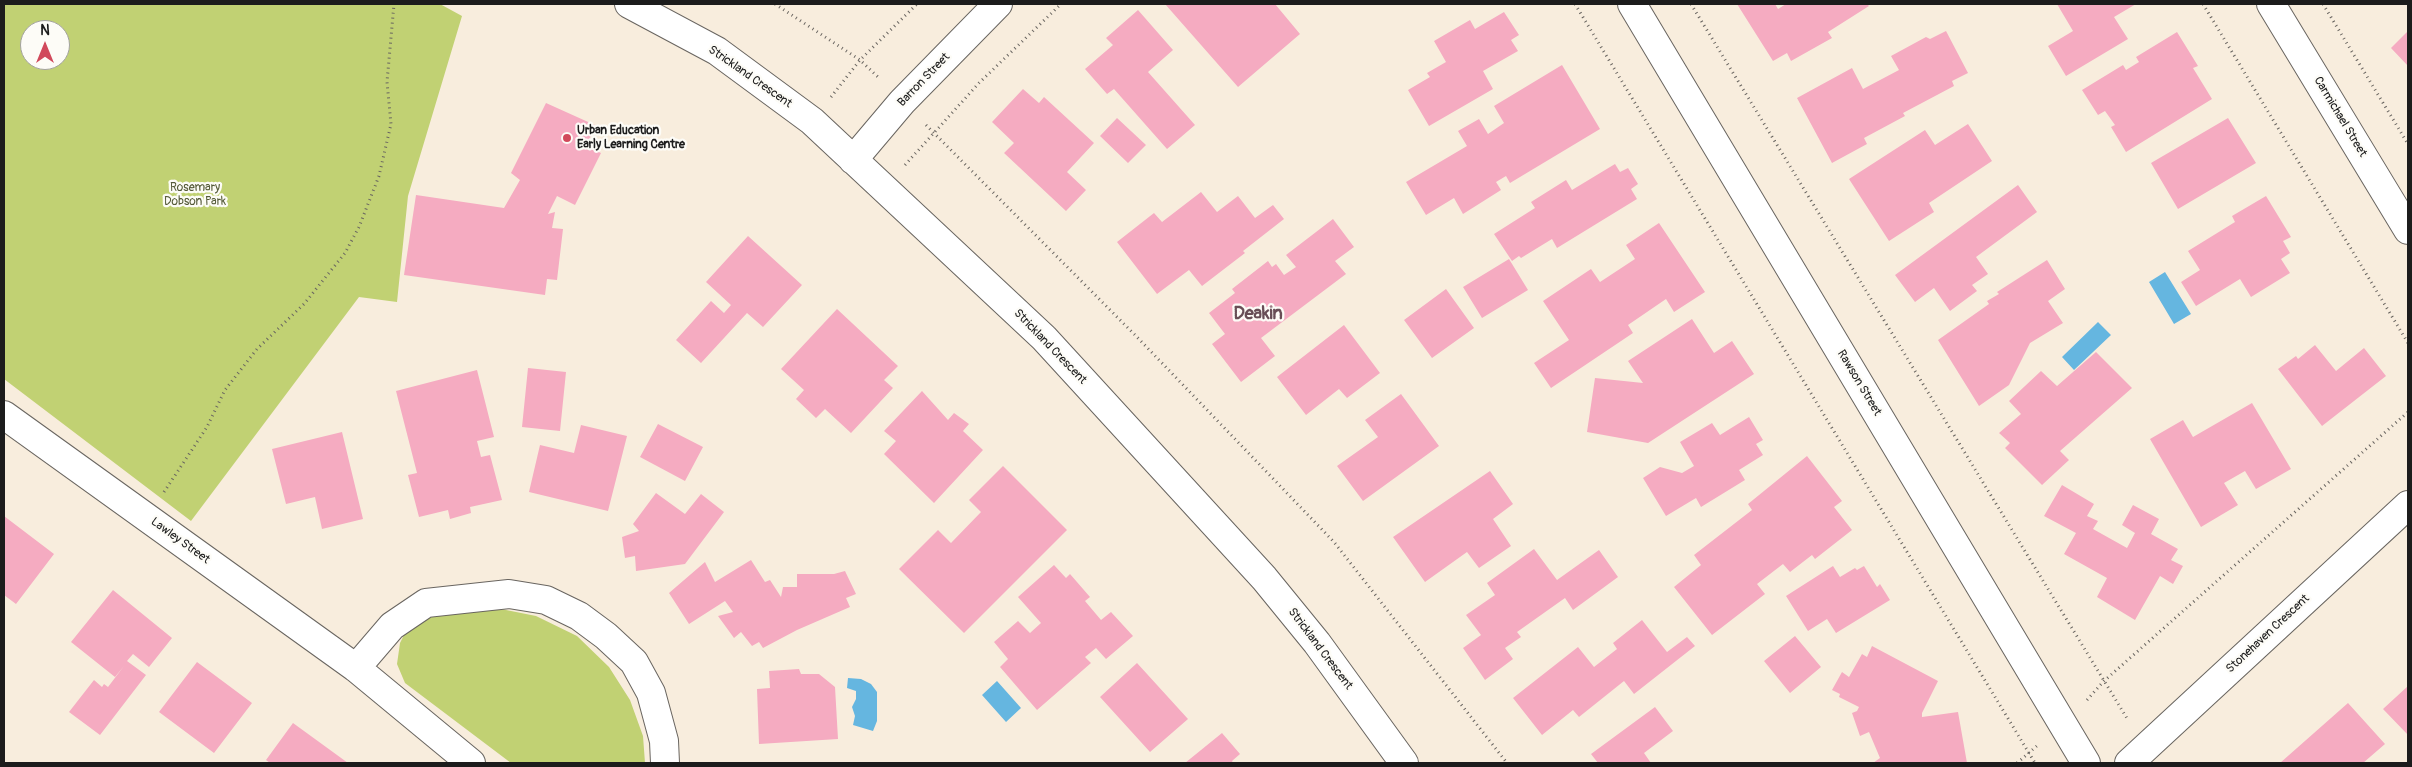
<!DOCTYPE html>
<html>
<head>
<meta charset="utf-8">
<style>
  body { margin:0 }
  #map { position:relative; width:2412px; height:767px; overflow:hidden; background:#f8eddd; font-family:Pangolin,sans-serif }
  canvas { display:block }
  .frame { position:absolute; inset:0; border:5px solid #1c1c1c; pointer-events:none }
  .north { position:absolute; left:20px; top:20px; width:50px; height:50px; box-sizing:border-box; background:#fdfcf7; border:1px solid #a3a29f; border-radius:50%; rotate:0deg; font-size:14px; font-weight:700; line-height:20px; text-align:center; color:#1c1c1c }
  .north::after { content:''; display:block; margin:auto; width:18px; height:22px; background:#d1495b; clip-path:polygon(50% 0,100% 100%,50% 72%,0 100%) }
</style>
</head>
<body>
<div id="map">
<canvas width="2412" height="767"></canvas>
<div class="frame"></div>
<div class="north">N</div>
</div>
<script>
const g = document.querySelector('canvas').getContext('2d');
g.lineJoin = 'round';
function fill(path, color) {
  g.fillStyle = color;
  g.fill(path, 'evenodd');
}
function poly(rows) {
  const path = new Path2D();
  for (const r of rows) {
    path.moveTo(r[0], r[1]);
    for (let i = 2; i < r.length; i += 2) path.lineTo(r[i], r[i + 1]);
  }
  return path;
}
function trace(path, color, width, dash) {
  g.strokeStyle = color;
  g.lineWidth = width;
  g.lineCap = dash ? 'butt' : 'round';
  g.setLineDash(dash || []);
  g.stroke(path);
}
function label(font, color, halo, rows, align = 'center') {
  g.font = font + ' Pangolin,sans-serif';
  g.lineWidth = 4.5;
  g.setLineDash([]);
  g.textBaseline = 'middle';
  g.strokeStyle = halo;
  g.fillStyle = color;
  for (const [text, x, y, turn = 0] of rows) {
    g.save();
    g.translate(x, y);
    g.rotate((+turn || 0) * Math.PI / 180);
    g.textAlign = isNaN(turn) ? turn : align;
    if (halo) g.strokeText(text, 0, 0);
    g.fillText(text, 0, 0);
    g.restore();
  }
}
fill(poly([
  [4,4,440,4,462,16,408,196,397,302,359,297,191,521,4,379],
  [30,30,60,30,60,60,30,60],
  [496,608,536,616,577,636,609,667,630,700,643,736,645,763,511,763,405,683,397,664,400,643,405,633,418,622,439,614]
]), '#c1d173');
fill(poly([
  [2165,272,2191,314,2174,324,2149,282],
  [2098,322,2111,335,2074,370,2062,357],
  [848,678,861,679,871,684,877,692,877,721,873,731,853,725,855,716,852,707,856,699,856,691,847,688],
  [997,681,1021,708,1006,722,982,695]
]), '#65b6e0');
fill(poly([
  [1165,4,1275,4,1300,34,1238,87],
  [1737,4,1775,4,1778,9,1786,4,1867,4,1869,6,1828,32,1832,38,1791,61,1787,53,1773,61],
  [2057,4,2136,4,2114,17,2128,39,2066,76,2048,46,2073,31],
  [1138,10,1173,50,1148,72,1195,125,1167,149,1114,89,1107,94,1085,69,1113,45,1106,38],
  [1504,12,1519,35,1511,40,1518,51,1483,71,1493,89,1429,126,1408,90,1430,77,1427,73,1446,62,1434,41,1470,20,1475,29],
  [1946,31,1968,73,1952,81,1954,86,1903,113,1905,116,1864,138,1867,144,1832,163,1797,98,1852,68,1863,89,1899,70,1891,56,1926,37,1930,39],
  [2408,31,2408,66,2391,48],
  [2177,32,2198,66,2193,68,2212,99,2126,152,2111,127,2115,125,2105,111,2098,115,2082,90,2123,65,2126,70,2139,62,2136,57],
  [1562,65,1600,129,1510,183,1506,176,1496,182,1501,190,1463,214,1454,198,1426,215,1406,182,1467,146,1458,131,1479,119,1488,134,1504,123,1494,106],
  [1023,89,1039,103,1044,97,1094,143,1067,172,1086,190,1066,211,1004,153,1014,143,992,122],
  [546,103,597,126,585,146,601,153,575,205,557,196,548,214,555,212,552,228,563,229,557,280,547,279,545,295,404,275,416,195,504,208,520,180,511,173],
  [1117,118,1146,145,1128,163,1100,136],
  [2228,118,2256,163,2178,209,2151,163],
  [1968,124,1992,161,1929,203,1934,212,1889,241,1849,179,1925,130,1935,145],
  [1615,164,1620,172,1628,168,1638,184,1631,189,1637,199,1557,248,1552,239,1521,258,1519,256,1512,261,1494,234,1535,208,1531,202,1566,180,1572,190],
  [2018,185,2037,212,1976,257,1988,274,1972,285,1977,291,1950,311,1934,288,1915,302,1895,275],
  [1201,192,1217,212,1238,196,1255,218,1273,205,1284,219,1243,251,1245,253,1202,286,1189,270,1157,294,1117,242,1154,213,1162,222],
  [2266,196,2291,237,2283,241,2290,253,2281,259,2290,273,2251,297,2240,279,2196,306,2181,282,2200,270,2188,251,2235,222,2232,216],
  [1333,219,1354,247,1335,261,1346,274,1261,338,1275,356,1241,382,1212,344,1225,334,1209,313,1235,293,1232,289,1268,261,1272,267,1276,264,1284,275,1296,267,1286,255],
  [1659,223,1705,292,1674,312,1666,299,1628,325,1633,333,1551,388,1534,363,1569,340,1543,301,1591,269,1600,282,1635,259,1626,245],
  [748,236,802,285,763,327,747,313,701,363,676,340,711,301,724,313,731,305,706,282],
  [1509,259,1528,290,1482,318,1463,287],
  [2047,260,2065,289,2048,301,2063,323,2030,343,2009,385,1979,406,1938,340,1989,304,1987,301,1999,294,1997,292],
  [1446,289,1474,328,1432,358,1404,320],
  [837,309,898,366,884,380,893,388,851,433,825,409,816,418,796,399,804,390,781,369],
  [1692,319,1714,353,1732,341,1754,374,1648,443,1587,432,1595,378,1643,383,1628,361],
  [1344,325,1380,373,1347,398,1339,389,1306,415,1277,377],
  [2315,345,2336,371,2364,348,2386,376,2322,426,2278,369,2296,356,2298,359],
  [2096,352,2132,388,2060,451,2069,460,2042,485,2005,448,2010,443,1999,433,2021,414,2009,401,2041,371,2057,386],
  [528,368,566,372,560,431,522,427],
  [477,370,494,437,477,441,481,457,490,455,502,500,470,507,471,513,450,519,448,510,419,517,408,475,417,473,396,391],
  [922,391,948,420,954,413,969,424,963,431,983,450,934,503,884,454,896,441,884,431],
  [1401,394,1439,446,1363,501,1337,466,1378,437,1365,420],
  [2252,403,2291,469,2256,489,2245,471,2224,483,2238,505,2201,527,2150,439,2183,420,2193,437],
  [1749,417,1763,440,1756,444,1763,455,1739,470,1745,480,1701,507,1696,498,1666,516,1643,478,1660,467,1682,473,1694,466,1680,442,1712,423,1720,435],
  [658,424,703,447,685,481,640,457],
  [581,425,627,436,608,511,529,492,540,445,574,453],
  [342,432,363,519,322,529,315,497,286,504,272,449],
  [1807,456,1842,501,1834,507,1852,530,1815,559,1812,555,1790,572,1783,564,1757,584,1765,594,1712,635,1674,587,1701,565,1694,555,1752,510,1748,504],
  [1003,466,1067,530,964,633,899,569,938,530,951,543,981,512,969,500],
  [1490,471,1513,504,1493,519,1511,546,1479,568,1467,552,1425,582,1393,537],
  [2062,485,2094,504,2087,516,2098,521,2093,529,2127,548,2135,533,2122,525,2133,505,2159,519,2151,534,2178,549,2171,560,2183,566,2173,584,2160,576,2135,620,2097,597,2107,578,2064,554,2076,533,2044,516],
  [656,493,685,514,701,494,724,512,685,564,636,571,635,556,625,558,622,537,639,531,633,524],
  [4,516,54,554,16,604,4,595],
  [1534,549,1557,580,1599,550,1618,577,1573,610,1565,598,1517,632,1521,637,1505,648,1513,659,1485,680,1463,648,1481,635,1466,615,1495,595,1487,583],
  [751,560,765,582,770,580,781,597,783,587,797,587,797,574,834,574,845,571,856,594,846,598,850,607,797,630,763,648,759,642,752,646,741,632,734,638,718,616,733,612,725,601,689,624,669,593,705,562,715,582],
  [1054,565,1066,578,1070,574,1090,597,1085,601,1101,620,1111,612,1133,636,1106,659,1096,648,1085,657,1091,663,1037,710,1000,667,1008,659,994,642,1018,621,1030,633,1041,623,1018,597],
  [1833,566,1840,577,1855,568,1857,570,1864,566,1877,587,1880,584,1890,600,1836,633,1827,619,1808,631,1786,596],
  [113,590,172,638,149,667,133,654,127,661,146,675,100,735,69,712,94,680,102,687,104,684,108,687,124,666,115,677,71,642],
  [1642,620,1667,652,1687,637,1695,646,1634,694,1624,681,1579,717,1573,710,1542,735,1513,698,1578,647,1594,667,1617,649,1613,643],
  [1795,636,1821,667,1790,693,1764,661],
  [1872,646,1938,681,1922,713,1922,717,1958,712,1967,763,1873,763,1880,758,1869,732,1860,736,1852,713,1857,711,1859,707,1839,697,1840,694,1832,690,1842,672,1849,677,1862,654,1867,657],
  [197,662,252,703,214,753,159,712],
  [1137,663,1188,719,1150,752,1100,697],
  [799,669,801,674,819,674,835,687,838,739,759,744,757,689,770,688,769,671],
  [2408,686,2408,735,2383,709],
  [2348,703,2385,744,2363,763,2280,763],
  [1655,707,1673,731,1644,753,1651,763,1598,763,1591,754],
  [293,723,348,763,270,763,266,760],
  [1222,733,1240,754,1232,761,1233,763,1185,763]
]), '#f5abc1');
const minor = poly([
  [629,4,717,51,812,121,1044,338,1264,578,1317,643,1404,763],
  [1632,4,2086,763],
  [2271,4,2408,230],
  [853,160,902,102,998,4],
  [4,415,356,668,471,763],
  [356,668,392,626,426,603,509,594,546,600,579,616,606,636,634,662,651,693,664,741,665,763],
  [2129,763,2408,505]
]);
trace(minor, '#696560', 30);
trace(poly([
  [775,4,860,60,879,78],
  [1575,4,2035,763],
  [1691,4,2128,720],
  [2203,4,2408,343],
  [2323,4,2408,144],
  [831,97,860,60,917,4],
  [926,125,1136,336,1334,542,1507,763],
  [905,165,979,83,1061,4],
  [164,492,207,427,225,390,257,349,304,304,345,253,359,227,379,176,391,124,387,82,394,4],
  [2087,700,2104,681,2408,412],
  [2017,763,2038,745]
]), '#696560', 3, [1, 4]);
trace(minor, '#fff', 28);
for (const [x, y, r, color] of [
  [567,138,5,"#d1495b"]
]) {
  const dot = new Path2D();
  dot.arc(x, y, r, 0, 2 * Math.PI);
  g.fillStyle = color;
  g.fill(dot);
  trace(dot, '#fdfcf7', 2);
}
label('12px', '#1c1c1c', '#fdfcf7', [
  ["Strickland Crescent",750,77,35],
  ["Barron Street",924,80,-46],
  ["Carmichael Street",2340,117,59],
  ["Strickland Crescent",1050,347,46],
  ["Rawson Street",1859,383,59],
  ["Lawley Street",180,541,36],
  ["Stonehaven Crescent",2268,634,-43],
  ["Strickland Crescent",1320,649,53]
]);
label('bold 12px', '#1c1c1c', '#fdfcf7', [
  ["Urban Education",577,131],
  ["Early Learning Centre",577,145]
], 'left');
label('12px', '#565b3a', '#fdfcf7', [
  ["Rosemary",195,188],
  ["Dobson Park",195,202]
]);
label('bold 18px', '#684e56', '#fdfcf7', [
  ["Deakin",1258,314]
]);
</script>
</body>
</html>
